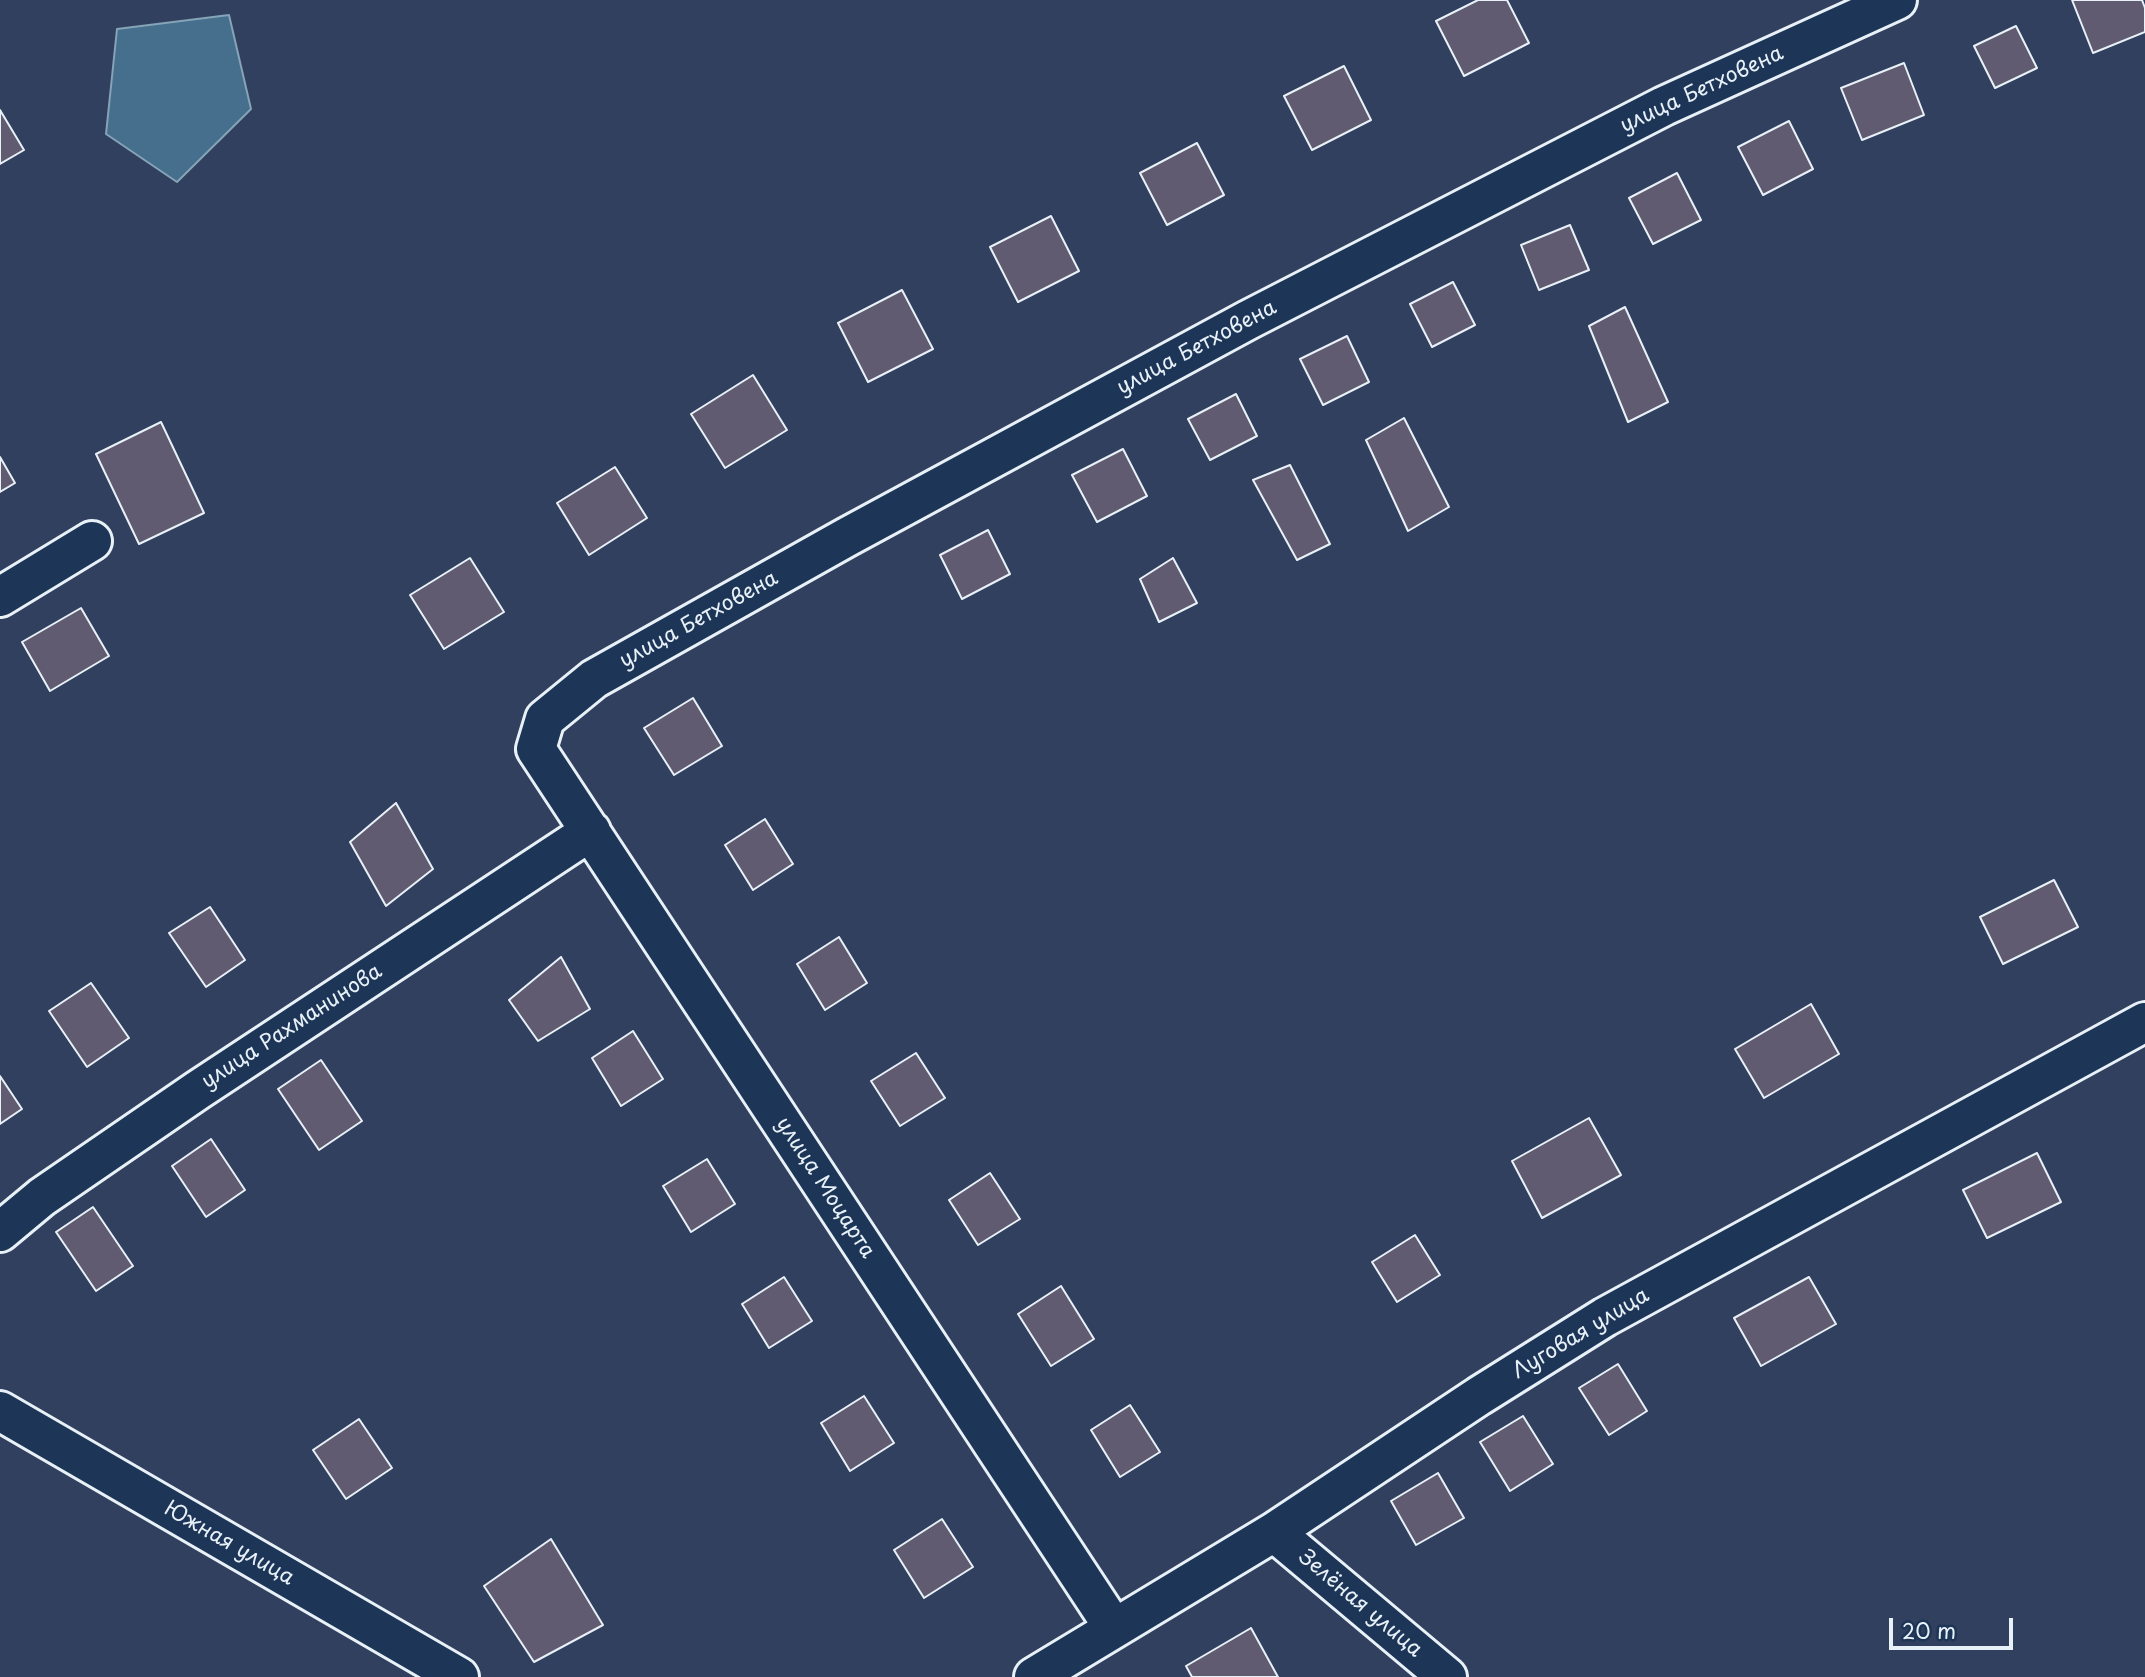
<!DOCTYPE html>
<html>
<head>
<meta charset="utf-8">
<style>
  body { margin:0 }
  #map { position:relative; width:2145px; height:1677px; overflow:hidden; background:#31405e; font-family:"Playpen Sans",sans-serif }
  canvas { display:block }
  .scale { position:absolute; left:1889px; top:1618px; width:124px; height:32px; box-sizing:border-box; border:4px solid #e8f1f8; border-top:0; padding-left:9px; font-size:21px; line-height:24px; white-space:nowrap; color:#e8f1f8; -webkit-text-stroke:5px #1d3557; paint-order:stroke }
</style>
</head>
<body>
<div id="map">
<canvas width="2145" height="1677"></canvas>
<div class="scale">20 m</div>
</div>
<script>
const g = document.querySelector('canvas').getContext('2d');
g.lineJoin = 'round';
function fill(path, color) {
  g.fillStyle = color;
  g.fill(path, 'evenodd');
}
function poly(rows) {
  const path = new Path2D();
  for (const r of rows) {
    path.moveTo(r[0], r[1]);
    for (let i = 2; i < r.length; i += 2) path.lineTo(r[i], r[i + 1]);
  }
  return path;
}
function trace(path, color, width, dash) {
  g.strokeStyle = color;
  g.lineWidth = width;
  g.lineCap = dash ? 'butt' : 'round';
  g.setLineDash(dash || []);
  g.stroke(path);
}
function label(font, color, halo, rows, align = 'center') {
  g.font = font + ' "Playpen Sans",sans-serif';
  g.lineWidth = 5;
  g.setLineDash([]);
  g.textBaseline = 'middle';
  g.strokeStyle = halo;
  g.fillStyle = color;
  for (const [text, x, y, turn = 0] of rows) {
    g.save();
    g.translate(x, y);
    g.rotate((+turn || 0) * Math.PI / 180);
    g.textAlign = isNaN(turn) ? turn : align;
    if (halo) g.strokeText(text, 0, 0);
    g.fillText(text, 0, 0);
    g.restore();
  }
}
const water = poly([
  [229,15,251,109,177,182,106,134,117,29,229,15]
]);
fill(water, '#456f8c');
trace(water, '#86a3b7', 2);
const building = poly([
  [1478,0,1507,0,1529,43,1464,76,1436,21,1478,0],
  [2072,0,2142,0,2145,8,2145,32,2093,53,2072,0],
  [2016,26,2037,68,1995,88,1974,46,2016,26],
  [1904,63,1924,115,1862,140,1841,88,1904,63],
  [1344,66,1371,120,1312,150,1284,96,1344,66],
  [0,110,24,150,0,164,0,110],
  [1789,121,1813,169,1763,195,1738,147,1789,121],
  [1197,143,1224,195,1167,225,1140,173,1197,143],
  [1677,173,1701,220,1653,244,1629,198,1677,173],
  [1051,216,1079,271,1018,302,990,247,1051,216],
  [1570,225,1589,270,1539,290,1521,245,1570,225],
  [1453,282,1475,325,1432,347,1410,304,1453,282],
  [902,290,933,349,868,382,838,323,902,290],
  [1625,307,1668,402,1628,422,1589,326,1625,307],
  [1347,336,1369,382,1323,405,1300,359,1347,336],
  [753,375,787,430,725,468,691,414,753,375],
  [1236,394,1257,436,1210,460,1188,419,1236,394],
  [1404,418,1449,507,1408,531,1366,440,1404,418],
  [161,422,204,513,139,544,96,454,161,422],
  [1123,449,1147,496,1097,522,1072,475,1123,449],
  [0,457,15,483,0,492,0,457],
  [1290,465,1330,544,1297,560,1253,480,1290,465],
  [615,467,647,518,589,555,557,503,615,467],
  [988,530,1010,574,962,599,940,555,988,530],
  [470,558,504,612,444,649,410,595,470,558],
  [1173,558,1197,603,1159,622,1140,579,1173,558],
  [81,608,109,656,50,691,22,642,81,608],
  [693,698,722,746,674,775,644,728,693,698],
  [396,803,433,869,386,906,350,842,396,803],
  [765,819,793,864,753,890,725,845,765,819],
  [2054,880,2078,927,2003,964,1980,917,2054,880],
  [210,907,245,960,206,987,169,933,210,907],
  [839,937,867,983,825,1010,797,964,839,937],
  [561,957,590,1009,538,1041,509,1000,561,957],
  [91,983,129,1038,87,1067,49,1011,91,983],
  [1811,1004,1839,1054,1764,1098,1735,1049,1811,1004],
  [633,1031,663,1079,621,1106,592,1058,633,1031],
  [916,1053,945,1098,900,1126,871,1081,916,1053],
  [321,1060,362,1121,319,1150,278,1089,321,1060],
  [0,1076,22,1109,0,1124,0,1076],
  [1589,1118,1621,1175,1542,1218,1512,1161,1589,1118],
  [211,1139,245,1190,206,1217,172,1166,211,1139],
  [2037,1153,2061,1202,1987,1238,1963,1190,2037,1153],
  [707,1159,735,1204,691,1232,663,1186,707,1159],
  [990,1173,1020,1219,978,1245,949,1200,990,1173],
  [93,1207,133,1266,96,1291,56,1232,93,1207],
  [1415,1235,1440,1275,1397,1302,1372,1262,1415,1235],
  [784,1277,812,1321,769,1348,742,1304,784,1277],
  [1809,1277,1836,1324,1761,1366,1734,1318,1809,1277],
  [1061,1286,1094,1339,1051,1366,1018,1314,1061,1286],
  [1618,1364,1647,1411,1609,1435,1579,1388,1618,1364],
  [864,1396,894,1443,850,1471,821,1423,864,1396],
  [1130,1405,1160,1452,1120,1477,1091,1430,1130,1405],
  [1523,1416,1553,1464,1510,1491,1480,1442,1523,1416],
  [359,1419,392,1468,346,1499,313,1450,359,1419],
  [1438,1473,1464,1518,1416,1545,1391,1501,1438,1473],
  [942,1519,973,1567,924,1598,894,1550,942,1519],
  [551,1539,603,1625,534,1662,484,1586,551,1539],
  [1251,1628,1278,1677,1192,1677,1186,1666,1251,1628]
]);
fill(building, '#605b70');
trace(building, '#e8f1f8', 2);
const minor = poly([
  [0,597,92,541],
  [0,1232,42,1197,198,1090,591,831],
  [0,1411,459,1677],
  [1274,1532,1447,1677],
  [1114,1628,536,749,545,719,594,679,847,537,1248,320,1664,106,1897,0],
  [1034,1677,1274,1532,1479,1396,1605,1317,2145,1022]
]);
trace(minor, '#e8f1f8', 44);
trace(minor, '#1d3557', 38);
label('21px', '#e8f1f8', '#1d3557', [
  ["улица Бетховена",1702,90,-25],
  ["улица Бетховена",1197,348,-28],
  ["улица Бетховена",699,620,-29],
  ["улица Рахманинова",292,1027,-33],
  ["улица Моцарта",825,1188,57],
  ["Луговая улица",1581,1334,-31],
  ["Южная улица",229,1544,30],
  ["Зелёная улица",1360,1604,40]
]);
</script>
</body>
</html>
